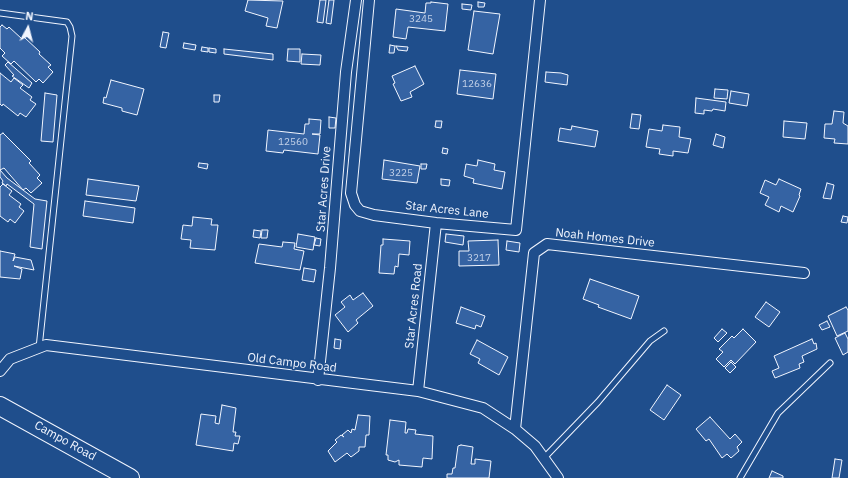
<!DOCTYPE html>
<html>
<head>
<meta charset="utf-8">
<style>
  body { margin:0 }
  #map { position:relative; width:848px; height:478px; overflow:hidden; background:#1f4e8c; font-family:"IBM Plex Sans",sans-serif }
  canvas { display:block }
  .north { position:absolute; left:8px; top:8px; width:40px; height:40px; -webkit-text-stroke:3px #1f4e8c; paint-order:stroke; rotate:7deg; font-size:11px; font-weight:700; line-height:16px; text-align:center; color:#f2f6ff }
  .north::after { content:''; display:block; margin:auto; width:14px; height:18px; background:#f2f6ff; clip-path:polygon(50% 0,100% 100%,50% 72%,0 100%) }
</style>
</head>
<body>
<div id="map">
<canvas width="848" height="478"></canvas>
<div class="north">N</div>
</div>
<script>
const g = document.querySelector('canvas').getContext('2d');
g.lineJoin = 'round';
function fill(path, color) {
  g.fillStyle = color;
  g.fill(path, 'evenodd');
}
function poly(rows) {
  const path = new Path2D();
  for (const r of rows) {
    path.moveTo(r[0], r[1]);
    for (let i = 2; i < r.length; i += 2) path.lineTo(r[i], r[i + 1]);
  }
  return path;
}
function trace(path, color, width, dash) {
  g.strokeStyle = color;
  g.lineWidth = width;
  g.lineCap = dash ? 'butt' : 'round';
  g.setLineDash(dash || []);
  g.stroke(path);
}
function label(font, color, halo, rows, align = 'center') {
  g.font = font + ' "IBM Plex Sans",sans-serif';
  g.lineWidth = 3;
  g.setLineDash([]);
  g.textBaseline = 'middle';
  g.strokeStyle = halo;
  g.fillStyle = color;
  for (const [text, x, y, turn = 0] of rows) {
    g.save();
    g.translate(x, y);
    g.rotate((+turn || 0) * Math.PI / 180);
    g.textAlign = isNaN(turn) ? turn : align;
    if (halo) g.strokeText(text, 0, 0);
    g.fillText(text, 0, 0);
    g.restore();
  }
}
const building = poly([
  [248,0,283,1,277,28,266,26,268,18,245,11,248,0],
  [320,0,326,0,323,23,317,22,320,0],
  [329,0,334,0,331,24,326,23,329,0],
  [431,2,448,4,445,31,408,27,406,39,393,37,396,9,425,13,426,3,431,3,431,2],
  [478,2,485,3,484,7,478,7,478,2],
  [462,4,472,5,471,10,462,9,462,4],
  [474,11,500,14,493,54,468,50,474,11],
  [2,25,7,29,9,27,22,39,24,37,40,52,39,54,51,65,48,67,53,72,43,83,39,79,36,82,14,61,11,64,2,56,5,53,0,48,0,27,2,25],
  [163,32,169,33,166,48,160,47,163,32],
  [184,43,196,45,195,50,183,48,184,43],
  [390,45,395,46,394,53,389,53,390,45],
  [396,46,408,47,407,51,398,50,396,46],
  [202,47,208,48,208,52,201,51,202,47],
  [209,48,216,49,216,53,209,52,209,48],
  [224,49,273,54,273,60,224,54,224,49],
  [288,49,300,49,300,62,287,61,288,49],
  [302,54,321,55,320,65,301,64,302,54],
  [8,62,32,83,29,88,12,76,14,75,5,65,8,62],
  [415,66,424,84,410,92,412,97,401,101,393,84,395,83,392,76,415,66],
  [460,70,496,74,493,99,457,94,460,70],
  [546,72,561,73,568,75,567,85,545,82,546,72],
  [0,73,11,82,14,78,23,85,20,88,32,97,30,100,36,104,26,117,20,113,18,116,3,104,2,106,0,104,0,73],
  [111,80,144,89,137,115,122,111,122,108,103,103,104,97,106,98,111,80],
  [715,89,728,90,727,99,714,98,715,89],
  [731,91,749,94,747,106,729,103,731,91],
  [45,93,57,95,53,142,41,141,45,93],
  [214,95,220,95,219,102,214,102,214,95],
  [696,98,726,102,725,111,713,109,712,111,704,110,704,114,695,113,696,98],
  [834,111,844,112,843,123,848,126,848,144,834,143,835,139,824,138,825,124,832,124,834,111],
  [632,114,641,115,639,129,630,128,632,114],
  [329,117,336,118,335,128,329,128,329,117],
  [309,119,321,120,320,134,312,134,320,135,318,154,284,150,283,153,266,151,268,130,304,134,305,124,309,124,309,119],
  [436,121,442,121,441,128,435,127,436,121],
  [784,121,807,123,805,139,783,137,784,121],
  [663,125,680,127,679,137,691,139,688,153,673,151,673,156,659,154,660,149,646,147,649,129,662,131,663,125],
  [572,126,598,131,595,147,558,141,560,128,571,130,572,126],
  [3,133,31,161,29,163,40,175,37,178,42,183,31,193,26,188,23,190,4,168,0,170,0,135,3,133],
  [716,134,725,137,723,148,713,145,716,134],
  [443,148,448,149,447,154,442,153,443,148],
  [384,160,420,166,417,183,382,179,384,160],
  [478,160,495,164,494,170,505,172,502,189,473,183,474,179,464,176,466,164,477,166,478,160],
  [199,163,208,164,207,169,198,167,199,163],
  [421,164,427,164,426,169,421,169,421,164],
  [0,170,7,178,35,199,47,201,42,249,30,247,34,204,7,184,6,186,2,183,3,181,0,177,0,170],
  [88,179,139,186,136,201,86,195,88,179],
  [441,179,450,180,449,186,441,185,441,179],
  [779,179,801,189,799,195,800,196,793,212,781,206,779,212,765,205,769,197,760,193,765,180,776,185,779,179],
  [827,183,834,185,831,199,823,198,827,183],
  [3,184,12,191,9,195,21,204,19,207,24,211,15,223,10,219,8,222,0,216,0,187,3,184],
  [85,201,135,208,133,223,83,216,85,201],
  [843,216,848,217,847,223,841,222,843,216],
  [193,217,212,219,211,225,218,225,215,250,190,248,191,240,181,239,183,225,192,226,193,217],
  [254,230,261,231,260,238,253,237,254,230],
  [262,230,268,230,267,238,261,238,262,230],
  [298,234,315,237,313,250,296,247,298,234],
  [446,234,464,236,463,245,445,242,446,234],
  [316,238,321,239,320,246,314,245,316,238],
  [383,239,410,241,409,255,399,254,398,267,395,266,394,274,379,273,381,245,383,245,383,239],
  [498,240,499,265,459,266,459,251,469,251,468,241,498,240],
  [507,241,520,243,519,252,506,250,507,241],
  [283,242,295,243,294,249,304,251,300,270,255,263,259,244,282,247,283,242],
  [0,251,15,254,13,261,15,257,31,260,34,270,14,266,22,269,20,279,0,277,0,251],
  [304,268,316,270,314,282,302,280,304,268],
  [590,279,639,296,631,319,598,307,599,305,583,299,590,279],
  [363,293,373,306,356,320,358,323,348,332,335,315,345,307,341,302,350,295,353,300,363,293],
  [766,302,780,312,769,327,755,317,766,302],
  [461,307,485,316,481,327,476,325,475,329,456,323,461,307],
  [846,307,848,310,848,331,837,336,828,316,846,307],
  [827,321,830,327,822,330,819,325,827,321],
  [722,329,727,333,718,342,714,338,722,329],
  [743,329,756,342,735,364,731,360,724,367,716,359,723,352,719,349,732,336,734,338,743,329],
  [845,333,848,339,848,352,843,355,835,338,845,333],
  [335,339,341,340,340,349,334,348,335,339],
  [812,339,814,344,816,343,817,349,802,356,804,362,799,364,800,368,775,378,772,371,779,368,774,356,812,339],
  [477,340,508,357,499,375,478,363,480,359,470,354,477,340],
  [731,362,736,367,730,373,725,368,731,362],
  [667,385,681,395,664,420,650,410,667,385],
  [222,405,236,408,233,432,236,432,235,436,240,436,238,444,234,443,233,451,196,445,201,414,216,416,215,423,219,424,222,405],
  [358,415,370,416,369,435,366,435,365,447,359,447,359,451,351,457,347,453,335,462,328,451,337,442,335,440,341,435,344,437,342,435,348,430,351,433,352,429,355,430,358,415],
  [710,417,730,439,735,434,742,442,737,447,739,451,731,458,727,454,722,458,709,439,706,441,696,429,710,417],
  [390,420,406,422,405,433,407,433,408,429,416,430,415,434,433,436,432,459,423,458,422,467,399,465,399,460,395,462,388,460,388,455,386,455,390,420],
  [461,445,473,447,471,464,475,464,475,459,491,461,489,478,447,478,447,474,452,474,453,468,455,468,458,446,461,445],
  [835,459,842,460,839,478,832,478,835,459],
  [772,471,783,476,783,478,769,478,772,471]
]);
fill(building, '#3563a3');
trace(building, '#f2f6ff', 1);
const lane = poly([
  [0,13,67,22,70,27,72,36,39,348],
  [544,458,598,402,650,341,664,331],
  [740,478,778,413,830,363]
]);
const street = poly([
  [369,0,351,193,355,205,360,211,374,215,436,223,516,230,540,0],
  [0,371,10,359,46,345,418,391,483,408,515,429,535,446,558,478],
  [318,380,330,268,346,72,356,0],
  [418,391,436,223],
  [515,429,534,253,547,244,804,273]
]);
const highway = poly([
  [0,406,130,478]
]);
trace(lane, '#f2f6ff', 7);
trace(street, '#f2f6ff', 12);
trace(highway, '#f2f6ff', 20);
trace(lane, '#1f4e8c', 5);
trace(street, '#1f4e8c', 10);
trace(highway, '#1f4e8c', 18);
label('10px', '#c3d1e8', null, [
  ["3245",421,19],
  ["12636",477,84],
  ["12560",293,142],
  ["3225",401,173],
  ["3217",479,258]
]);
label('12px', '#f2f6ff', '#1f4e8c', [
  ["Star Acres Drive",324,189,-86],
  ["Star Acres Lane",447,210,6],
  ["Noah Homes Drive",605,238,6],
  ["Star Acres Road",414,306,-84],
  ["Old Campo Road",292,363,7],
  ["Campo Road",65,441,29]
]);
</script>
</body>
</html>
